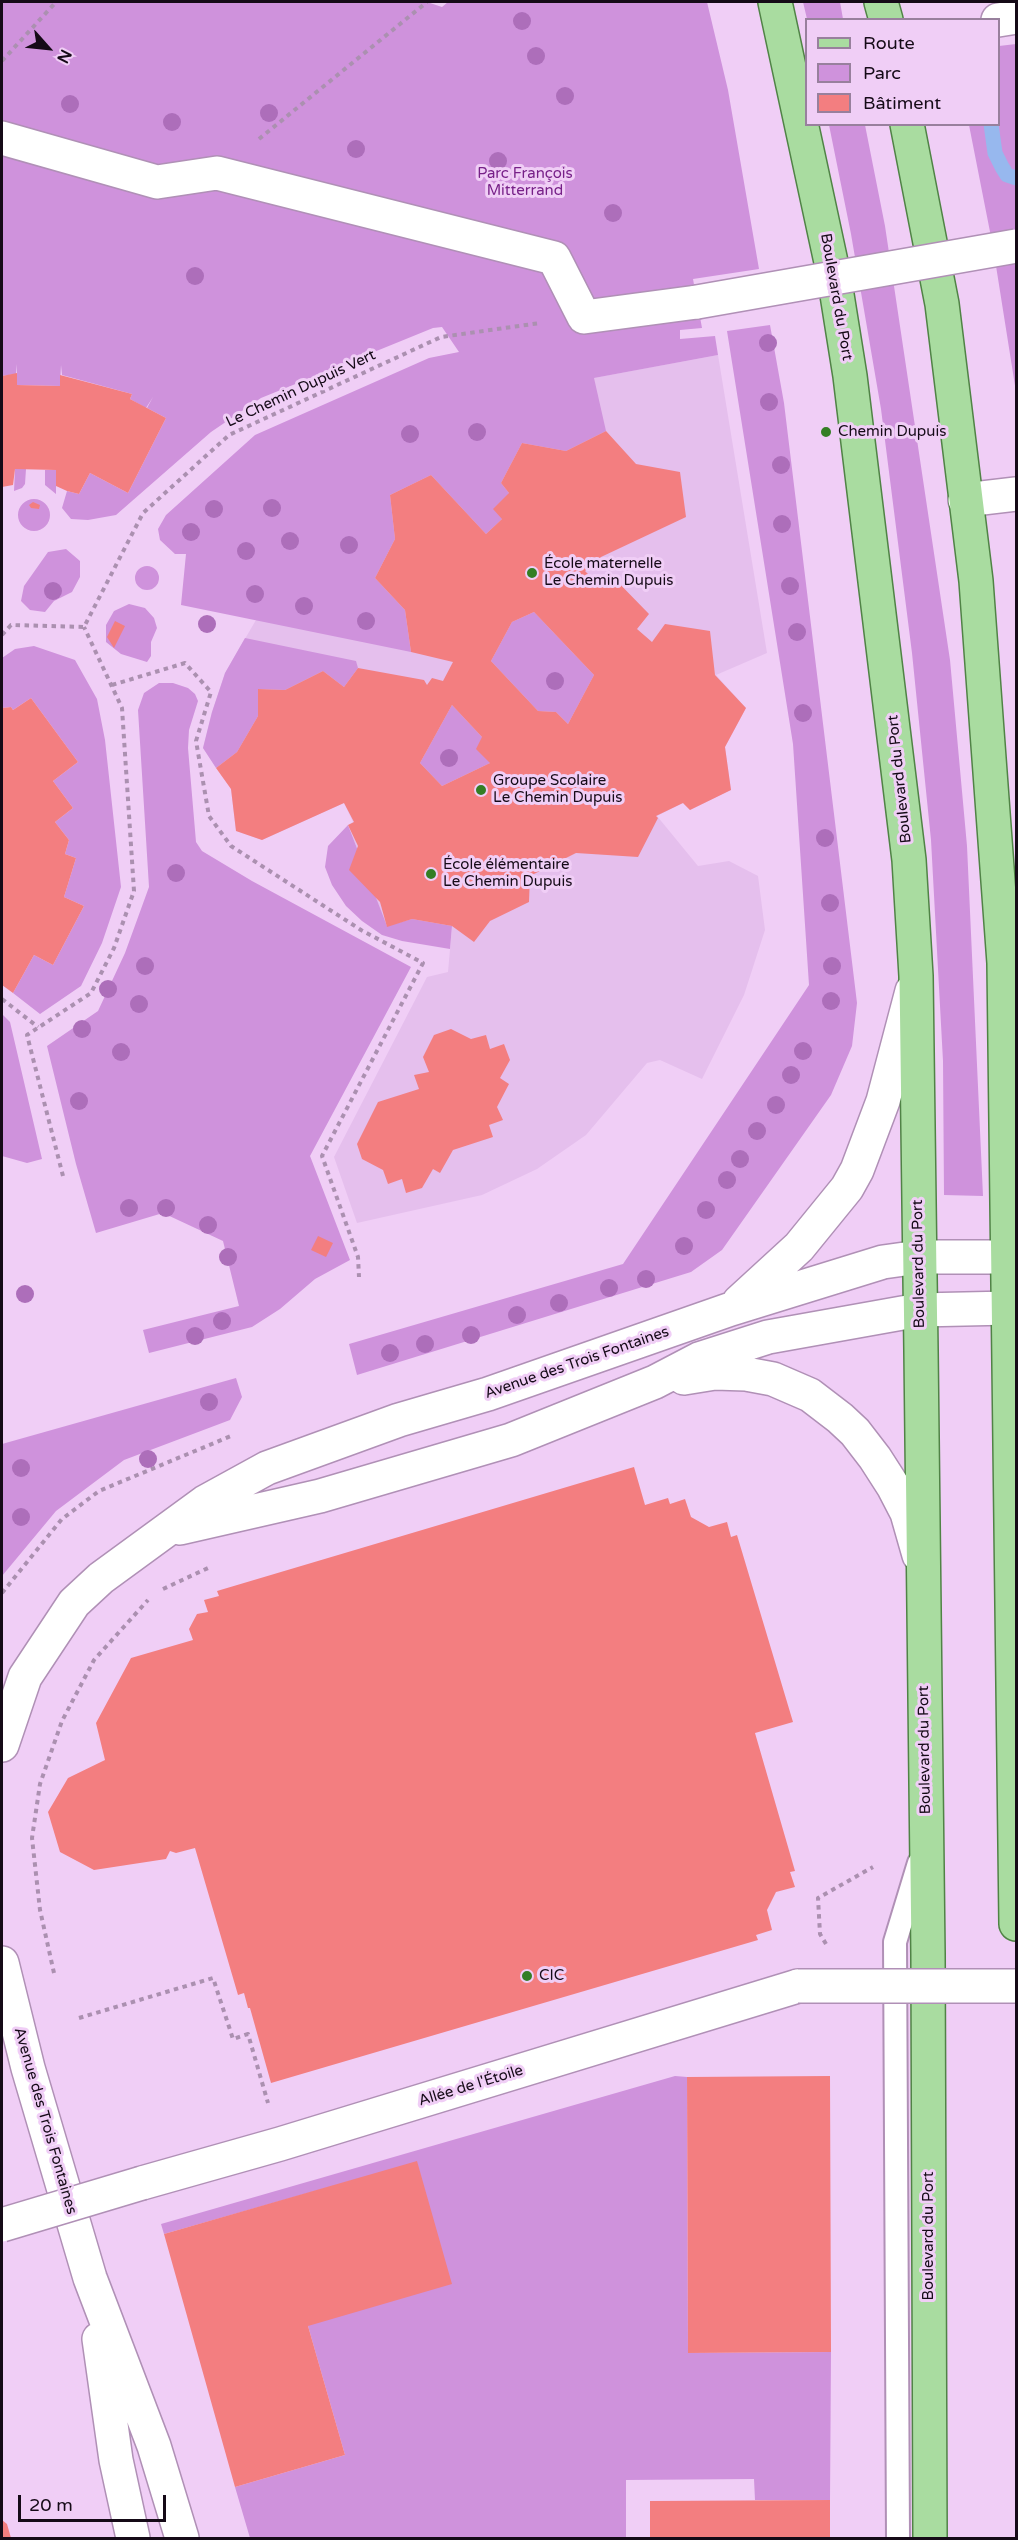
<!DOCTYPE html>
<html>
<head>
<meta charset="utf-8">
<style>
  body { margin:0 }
  #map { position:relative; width:1018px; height:2540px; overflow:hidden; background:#f0cef6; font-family:"Varela Round",sans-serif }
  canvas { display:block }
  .frame { position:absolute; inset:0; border:3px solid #150a17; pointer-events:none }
  .legend { position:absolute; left:805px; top:18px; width:195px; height:108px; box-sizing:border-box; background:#f0cef6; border:2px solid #98809d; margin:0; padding:8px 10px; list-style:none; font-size:18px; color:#150a17 }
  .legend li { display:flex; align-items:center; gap:12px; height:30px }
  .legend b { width:30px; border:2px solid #98809d }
  .north { position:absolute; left:18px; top:18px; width:60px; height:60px; -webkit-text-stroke:4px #f0cef6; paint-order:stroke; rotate:117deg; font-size:16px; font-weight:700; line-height:24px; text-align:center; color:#150a17 }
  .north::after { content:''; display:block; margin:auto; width:21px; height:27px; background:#150a17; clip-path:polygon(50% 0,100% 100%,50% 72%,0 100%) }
  .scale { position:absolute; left:18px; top:2495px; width:148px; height:27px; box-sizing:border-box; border:3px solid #150a17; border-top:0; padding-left:8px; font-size:18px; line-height:21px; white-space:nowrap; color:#150a17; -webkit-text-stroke:4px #f0cef6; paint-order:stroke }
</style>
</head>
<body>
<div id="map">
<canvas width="1018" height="2540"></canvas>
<div class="frame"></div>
<ul class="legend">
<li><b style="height:8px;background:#a9dca0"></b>Route</li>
<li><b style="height:16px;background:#cf92dc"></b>Parc</li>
<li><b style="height:16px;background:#f37e80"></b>Bâtiment</li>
</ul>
<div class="north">N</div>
<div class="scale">20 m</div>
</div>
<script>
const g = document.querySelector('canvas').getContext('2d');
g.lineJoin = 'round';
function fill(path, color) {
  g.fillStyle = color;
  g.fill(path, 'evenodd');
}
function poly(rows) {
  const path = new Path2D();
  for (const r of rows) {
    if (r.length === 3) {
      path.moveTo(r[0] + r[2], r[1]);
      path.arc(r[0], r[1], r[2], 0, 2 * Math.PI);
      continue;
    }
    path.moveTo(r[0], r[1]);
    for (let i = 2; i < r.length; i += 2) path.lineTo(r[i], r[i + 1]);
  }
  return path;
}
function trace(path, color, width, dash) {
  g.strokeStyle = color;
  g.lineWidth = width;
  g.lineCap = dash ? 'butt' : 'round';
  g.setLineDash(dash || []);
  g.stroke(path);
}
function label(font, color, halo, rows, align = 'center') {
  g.font = font + ' "Varela Round",sans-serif';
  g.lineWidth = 6;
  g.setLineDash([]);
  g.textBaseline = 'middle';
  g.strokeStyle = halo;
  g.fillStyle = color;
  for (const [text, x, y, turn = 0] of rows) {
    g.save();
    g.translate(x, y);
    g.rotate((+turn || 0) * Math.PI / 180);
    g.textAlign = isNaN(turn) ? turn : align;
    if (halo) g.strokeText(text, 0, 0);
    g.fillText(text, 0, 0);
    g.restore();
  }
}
fill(poly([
  [718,355,767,653,716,675,746,708,725,747,731,790,690,810,683,803,657,816,698,866,729,861,758,876,765,930,744,995,702,1079,660,1060,647,1063,586,1135,537,1169,482,1195,357,1223,334,1157,427,977,448,972,452,927,387,927,348,825,353,822,344,803,262,840,236,831,231,789,203,748,212,712,225,673,256,620,468,401]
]), '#e5bfed');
fill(poly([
  [2,2,427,2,442,7,448,2,707,2,728,90,759,269,693,279,702,328,680,330,680,339,715,336,718,355,594,378,606,431,566,451,522,443,501,483,509,493,502,519,486,534,431,475,390,495,395,539,375,578,405,610,411,652,181,605,186,554,175,554,160,540,158,529,166,515,255,435,429,358,459,352,442,327,433,328,261,398,211,432,116,515,88,520,71,519,62,508,67,491,79,494,90,473,128,493,166,418,147,408,153,397,146,408,130,399,132,394,62,375,61,365,60,386,17,385,17,364,16,374,2,376],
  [803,2,840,2,843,19,807,19],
  [1016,44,1016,392,993,247,969,125,998,124,999,46],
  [829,125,865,125,885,226,950,660,967,846,983,1196,944,1195,943,1061,931,840,912,653,881,409,851,234],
  [770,325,784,403,857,1003,852,1046,831,1095,722,1250,691,1272,357,1375,349,1344,623,1264,809,985,793,744,727,331],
  [15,469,26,469,25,484,22,488,14,491],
  [45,470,56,470,56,494,45,485],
  [34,515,16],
  [66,549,80,561,80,577,72,592,54,601,45,612,30,610,21,601,24,586,48,552],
  [147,578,12],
  [129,604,145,608,154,618,157,628,151,642,151,656,147,662,121,654,106,642,106,625,114,611],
  [534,612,594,675,568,724,556,712,538,711,491,661,512,622],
  [245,638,356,661,358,668,344,687,323,671,285,690,258,689,258,716,237,752,216,768,203,748,212,712,225,673],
  [34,646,75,660,97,699,105,740,121,887,102,943,81,986,40,1014,13,993,34,955,53,965,84,906,64,897,76,858,65,854,69,840,55,822,73,808,53,781,78,762,31,698,13,710,11,707,2,708,2,658,15,649],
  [159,683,173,683,188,688,195,694,198,701,189,730,188,748,196,842,202,851,252,881,411,967,310,1156,350,1260,315,1279,280,1309,252,1327,149,1353,143,1330,239,1306,223,1241,163,1213,96,1233,76,1164,47,1046,98,1011,125,953,149,887,138,710,144,693],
  [452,705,482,737,490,763,442,786,420,763],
  [348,825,387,926,412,919,452,926,450,949,402,941,382,935,362,921,346,906,332,885,325,867,328,846],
  [2,1014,10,1022,42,1159,27,1163,2,1156],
  [236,1378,242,1397,230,1420,124,1460,56,1511,2,1576,2,1444],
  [675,2076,687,2077,688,2353,831,2352,830,2500,755,2500,754,2479,626,2480,626,2538,250,2538,235,2487,345,2455,308,2326,417,2162,164,2234,161,2224]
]), '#cf92dc');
trace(poly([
  [991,124,995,153,1002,167,1007,175,1016,178]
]), '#97b8ee', 15);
fill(poly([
  [17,373,17,385,60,386,60,375,132,394,130,399,166,418,128,493,90,473,79,494,67,491,56,486,56,470,15,469,13,485,2,487,2,376],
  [606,431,636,464,680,472,686,517,601,557,585,571,599,585,610,574,649,614,637,629,652,642,665,624,710,631,715,675,746,708,725,747,731,790,690,810,683,803,656,816,658,818,638,857,576,853,530,876,529,902,490,921,474,942,452,926,412,919,387,927,380,902,349,870,358,846,348,825,354,822,344,803,262,840,236,831,231,789,216,768,237,752,258,716,258,689,285,690,323,671,344,687,358,668,424,680,427,685,432,678,443,681,453,662,411,652,405,610,375,578,395,539,390,495,431,475,486,534,502,519,493,509,509,493,501,483,522,443,566,451],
  [534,612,594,675,568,724,556,712,538,711,491,661,512,622],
  [452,705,482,737,476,749,490,763,442,786,420,763],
  [33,502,40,505,39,509,31,508,29,505],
  [115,621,125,626,114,648,107,637],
  [31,698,78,762,53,781,73,808,55,822,69,840,65,854,76,858,64,897,84,906,53,965,34,955,13,993,2,985,2,708,11,707,13,710],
  [451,1029,471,1039,486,1035,490,1049,504,1044,510,1060,500,1078,509,1084,497,1107,503,1120,489,1125,493,1137,453,1150,440,1173,433,1169,422,1188,406,1193,402,1179,388,1184,383,1170,362,1159,357,1144,378,1102,419,1089,414,1075,429,1072,423,1057,434,1035],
  [318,1236,333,1243,326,1257,311,1250],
  [634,1467,645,1505,668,1498,670,1504,685,1499,691,1517,709,1527,727,1522,731,1537,737,1535,793,1722,755,1733,795,1871,790,1872,795,1887,776,1892,767,1910,772,1930,756,1935,758,1940,271,2083,250,2008,248,2008,244,1993,238,1995,195,1848,176,1853,170,1851,166,1859,94,1870,60,1852,48,1812,68,1778,105,1760,96,1723,131,1658,193,1640,189,1629,197,1614,208,1612,204,1600,219,1596,217,1591],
  [830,2076,831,2352,688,2353,687,2077],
  [417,2161,452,2284,308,2326,345,2455,235,2487,164,2234],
  [830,2500,830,2538,650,2538,650,2501],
  [2,2520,7,2524,11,2538,2,2538]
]), '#f37e80');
const service = poly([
  [898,2538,895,1942,919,1863]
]);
const pedestrian = poly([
  [2,138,157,182,217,173,554,258,584,317,697,302],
  [142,2183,280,2144,798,1986]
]);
const minor = poly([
  [998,20,1016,17],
  [965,500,1016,494]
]);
const tertiary = poly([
  [739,1302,799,1247,847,1188,857,1170,883,1101,912,991],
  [684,1378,715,1373,746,1374,773,1379,810,1395,840,1418,855,1432,875,1458,893,1486,907,1513,919,1555],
  [180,1528,320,1496,511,1440,655,1382,699,1359,768,1337,919,1310,1010,1308],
  [2,1745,25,1677,74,1603,101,1578,205,1502,267,1468,399,1420,488,1394,731,1309,883,1262,919,1257,1009,1257],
  [2,1963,28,2068,90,2278,154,2446,182,2538],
  [99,2339,116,2460,133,2538]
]);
const primary = poly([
  [775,2,834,276,850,376,909,860,916,976,921,1351,928,1954,930,2538],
  [881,2,886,20],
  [907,124,942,304,976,581,1004,963,1016,1924]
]);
trace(service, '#b090b6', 26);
trace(pedestrian, '#b090b6', 36);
trace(minor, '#b090b6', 36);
trace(tertiary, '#b090b6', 36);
trace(primary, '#508346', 36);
trace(poly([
  [2,61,56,2],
  [259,139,427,2],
  [2,635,11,625,84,627,143,513,229,435,441,337,540,323],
  [112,685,185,663,211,692,196,741,209,816,231,846,361,930,423,963,322,1156,358,1257,359,1277],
  [2,999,38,1027],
  [63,1176,27,1035,91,993,114,948,134,891,122,708,84,627],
  [163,1589,208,1568],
  [2,1593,62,1519,99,1491,231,1436],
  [826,1944,820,1934,818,1898,873,1867],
  [54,1973,40,1910,32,1838,40,1784,62,1721,94,1660,148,1600],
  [79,2018,213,1978,233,2039,248,2034,268,2103]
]), '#ab90b0', 4, [4.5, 4.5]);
trace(service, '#fff', 22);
trace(pedestrian, '#fff', 33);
trace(minor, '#fff', 33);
trace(tertiary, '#fff', 33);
trace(primary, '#a9dca0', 33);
const pedestrianBridge = poly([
  [697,302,1016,246],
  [798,1986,1016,1986],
  [2,2225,142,2183]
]);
trace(pedestrianBridge, '#b090b6', 36, []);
trace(pedestrianBridge, '#fff', 33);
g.fillStyle = '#ad6eba';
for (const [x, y] of [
  [522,21],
  [536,56],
  [565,96],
  [70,104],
  [269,113],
  [172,122],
  [356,149],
  [498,161],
  [613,213],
  [195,276],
  [768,343],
  [769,402],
  [477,432],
  [410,434],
  [781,465],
  [272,508],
  [214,509],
  [782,524],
  [191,532],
  [290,541],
  [349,545],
  [246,551],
  [790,586],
  [53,591],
  [255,594],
  [304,606],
  [366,621],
  [207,624],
  [797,632],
  [555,681],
  [803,713],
  [449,758],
  [825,838],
  [176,873],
  [830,903],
  [145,966],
  [832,966],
  [108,989],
  [831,1001],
  [139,1004],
  [82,1029],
  [803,1051],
  [121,1052],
  [791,1075],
  [79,1101],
  [776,1105],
  [757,1131],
  [740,1159],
  [727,1180],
  [129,1208],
  [166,1208],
  [706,1210],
  [208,1225],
  [684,1246],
  [228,1257],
  [646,1279],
  [609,1288],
  [25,1294],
  [559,1303],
  [517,1315],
  [222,1321],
  [471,1335],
  [195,1336],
  [425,1344],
  [390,1353],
  [209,1402],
  [148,1459],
  [21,1468],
  [21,1517]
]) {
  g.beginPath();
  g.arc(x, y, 9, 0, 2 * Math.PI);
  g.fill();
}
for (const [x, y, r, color] of [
  [826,432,6,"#347e24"],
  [532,573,6,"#347e24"],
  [481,790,6,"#347e24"],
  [431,874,6,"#347e24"],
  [527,1976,6,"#347e24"]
]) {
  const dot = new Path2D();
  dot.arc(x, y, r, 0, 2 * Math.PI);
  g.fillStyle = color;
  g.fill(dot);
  trace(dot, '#f0cef6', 2);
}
label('15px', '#772088', '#f0cef6', [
  ["Parc François",525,174],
  ["Mitterrand",525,191]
]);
label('15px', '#150a17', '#f0cef6', [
  ["Boulevard du Port",836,297,80],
  ["Le Chemin Dupuis Vert",301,389,-25],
  ["Boulevard du Port",900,779,-96],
  ["Boulevard du Port",919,1264,-91],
  ["Avenue des Trois Fontaines",577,1363,-19],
  ["Boulevard du Port",925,1750,-91],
  ["Allée de l'Étoile",471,2086,-17],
  ["Avenue des Trois Fontaines",45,2121,74],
  ["Boulevard du Port",929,2236,-90]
]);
label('15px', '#150a17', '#f0cef6', [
  ["Chemin Dupuis",838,432],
  ["École maternelle",544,564],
  ["Le Chemin Dupuis",544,581],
  ["Groupe Scolaire",493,781],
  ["Le Chemin Dupuis",493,798],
  ["École élémentaire",443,865],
  ["Le Chemin Dupuis",443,882],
  ["CIC",539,1976]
], 'left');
</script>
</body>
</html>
